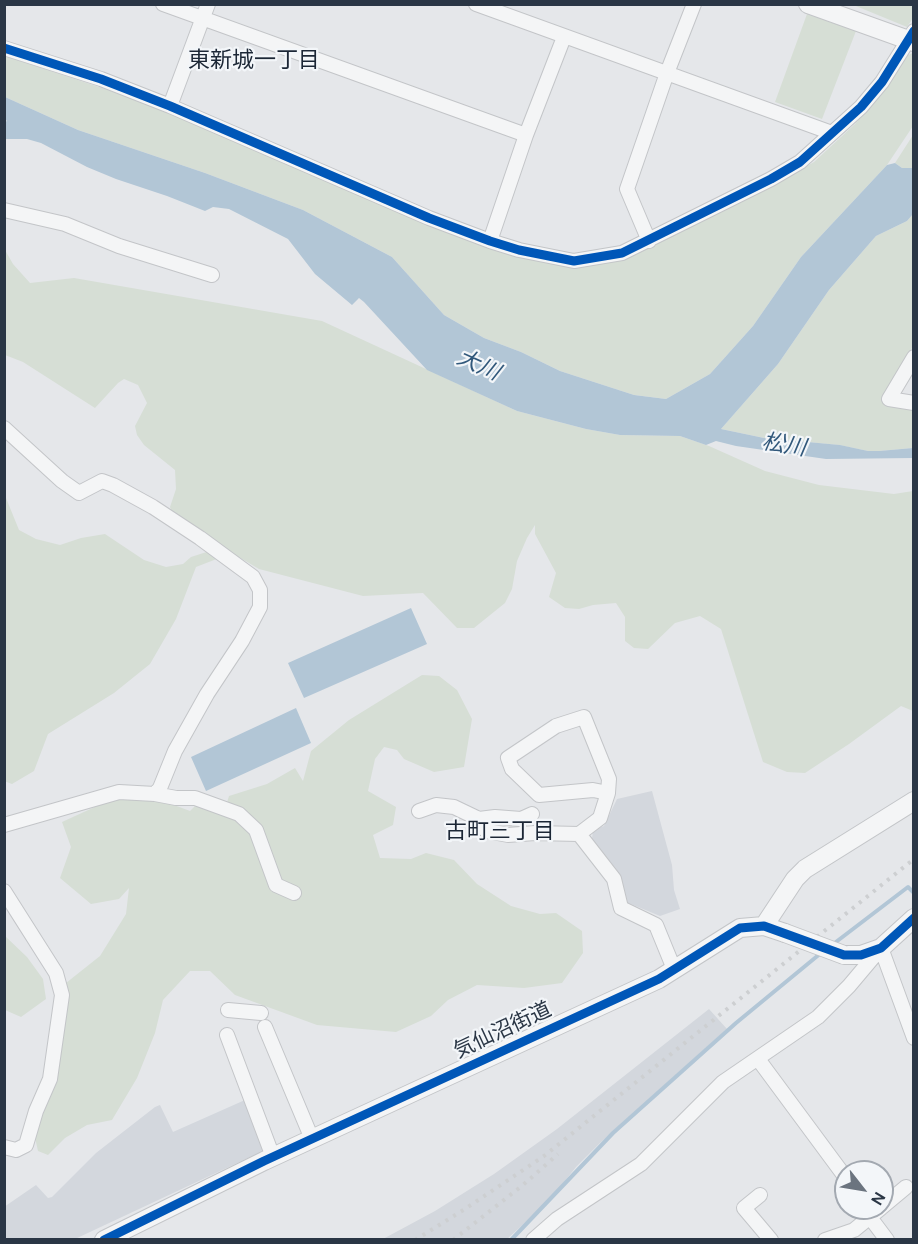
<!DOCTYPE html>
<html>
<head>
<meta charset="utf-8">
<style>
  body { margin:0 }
  #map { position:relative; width:918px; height:1244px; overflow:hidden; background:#e5e7ea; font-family:"DM Sans",sans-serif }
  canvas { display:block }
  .frame { position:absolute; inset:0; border:6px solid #2a3645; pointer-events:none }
  .north { position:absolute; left:834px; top:1160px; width:60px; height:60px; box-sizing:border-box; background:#f3f6f9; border:2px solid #a3a9b1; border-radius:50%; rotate:121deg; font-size:16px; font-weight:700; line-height:24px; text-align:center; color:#2a3645 }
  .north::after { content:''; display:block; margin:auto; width:21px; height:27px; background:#6b747f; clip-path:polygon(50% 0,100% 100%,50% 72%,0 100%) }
</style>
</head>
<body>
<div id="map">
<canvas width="918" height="1244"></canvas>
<div class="frame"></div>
<div class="north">N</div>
</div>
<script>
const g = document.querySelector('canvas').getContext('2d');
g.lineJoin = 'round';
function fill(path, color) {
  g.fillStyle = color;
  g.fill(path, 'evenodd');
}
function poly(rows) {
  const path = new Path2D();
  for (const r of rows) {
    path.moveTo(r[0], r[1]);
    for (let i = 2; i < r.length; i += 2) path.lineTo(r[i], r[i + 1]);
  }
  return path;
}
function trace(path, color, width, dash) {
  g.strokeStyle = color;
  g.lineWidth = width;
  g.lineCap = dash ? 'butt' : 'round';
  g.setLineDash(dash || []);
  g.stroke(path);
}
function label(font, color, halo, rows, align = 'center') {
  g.font = font + ' "DM Sans","Noto Sans JP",sans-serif';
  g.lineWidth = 4.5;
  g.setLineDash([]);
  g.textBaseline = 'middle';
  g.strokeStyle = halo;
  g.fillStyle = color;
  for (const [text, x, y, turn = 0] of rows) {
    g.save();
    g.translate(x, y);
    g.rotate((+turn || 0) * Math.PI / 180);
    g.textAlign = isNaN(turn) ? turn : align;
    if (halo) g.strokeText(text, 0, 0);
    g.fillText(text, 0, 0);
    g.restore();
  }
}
fill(poly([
  [652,791,672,865,674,890,680,909,660,916,626,902,617,870,592,839,593,830,604,826,617,799],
  [709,1009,727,1029,600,1143,576,1167,548,1202,507,1239,383,1239,435,1211,494,1174,557,1129],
  [245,1100,265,1150,75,1239,5,1239,4,1207,36,1185,48,1198,52,1197,96,1153,155,1107,160,1105,173,1132]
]), '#d3d7dd');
fill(poly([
  [851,4,913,5,913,18,907,27],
  [807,14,856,31,822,119,775,102],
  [913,53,913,126,887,165,801,257,753,326,710,374,666,399,634,395,560,371,521,352,484,338,444,315,392,257,303,210,205,173,78,130,5,97,5,56,169,110,487,246,579,265,681,231,762,191,814,162,855,124,890,82,903,57],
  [913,135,913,167,912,168,902,168,895,163],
  [913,214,913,346,884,399,913,409,913,448,879,451,868,451,839,445,764,438,721,429,778,364,829,290,876,236,907,221],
  [5,250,13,264,30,283,74,278,322,321,517,411,586,429,620,435,680,436,709,446,765,471,819,485,894,494,913,491,913,711,901,706,849,744,805,773,787,772,763,762,721,629,700,616,675,623,648,649,634,648,625,641,625,617,616,603,593,605,579,609,565,608,549,597,556,573,535,534,535,525,527,538,517,561,512,589,505,603,474,628,457,628,423,593,363,596,259,569,232,553,196,567,176,619,150,664,114,693,48,734,34,771,12,784,4,781,4,493,19,530,36,539,60,545,81,538,105,534,144,560,166,567,183,564,191,557,216,549,174,517,170,507,176,489,175,470,144,445,137,435,135,426,147,403,138,385,124,379,118,383,95,408,23,362,5,355],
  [422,675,439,676,457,690,472,719,464,767,434,772,404,759,397,750,384,747,375,759,368,791,396,807,393,825,373,835,380,858,411,859,426,853,454,860,477,884,511,906,540,914,556,913,582,931,583,953,562,983,524,988,477,985,448,1000,431,1016,396,1032,317,1025,235,995,210,971,190,971,163,1000,155,1033,137,1078,112,1120,87,1125,65,1138,48,1155,38,1151,34,1133,66,983,100,956,126,914,129,888,119,899,91,904,60,878,71,847,62,822,121,795,166,802,190,811,195,806,226,813,256,830,225,809,229,796,267,784,295,768,303,781,311,751,349,720],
  [5,936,27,957,43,979,46,999,21,1017,5,1010]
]), '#d6ded5');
fill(poly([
  [5,97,78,130,205,173,303,210,392,257,444,315,484,338,521,352,560,371,634,395,666,399,710,374,753,326,801,257,887,165,895,163,902,168,912,168,913,167,913,214,907,221,876,236,829,290,778,364,721,429,764,438,840,445,868,451,879,451,913,448,913,458,826,459,736,446,716,441,706,445,680,436,620,435,586,429,517,411,427,370,364,302,359,298,352,305,315,274,288,239,229,209,213,207,205,211,167,196,116,179,87,167,41,143,27,139,5,139,5,122,7,121,5,119],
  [411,608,427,644,304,698,288,663],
  [296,708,311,743,206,791,191,757]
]), '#b2c6d6');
trace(poly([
  [832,945,908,887,914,893],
  [511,1240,613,1133,736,1023,821,953]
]), '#b2c6d6', 4);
const minor = poly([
  [163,4,526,135],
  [476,4,832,133],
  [4,48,101,79,170,106,429,218,490,241,519,250,574,261,622,253,771,179,800,162,861,107,882,82,914,31],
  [170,106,208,4],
  [4,210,65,224,119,246,212,275],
  [490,241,526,135,564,37],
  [649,241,627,189,667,73,694,4],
  [914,357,889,399,914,403],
  [4,428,62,481,79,493,102,481,113,485,153,507,200,538,253,577,260,590,260,607,242,641,207,694,175,751,160,788,155,794,119,792,4,825],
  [608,793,593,790,539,795,512,769,508,758,556,726,584,717,609,779,608,793,600,818,579,834,614,879,621,908,656,925,674,969],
  [155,794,176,798,195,798,239,814,256,830,276,885,294,893],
  [419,811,436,805,454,807,479,819],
  [532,814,521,819,495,817,479,819,477,824,487,831,508,835,535,833,579,834],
  [4,891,56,973,62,995,50,1079,36,1111,26,1145,16,1150,4,1147],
  [881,948,914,1038],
  [228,1010,261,1013],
  [265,1027,312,1139],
  [227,1035,273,1157],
  [758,1059,846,1178],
  [760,1195,744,1208,771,1240],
  [882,1207,906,1187],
  [868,1209,873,1215,872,1220,887,1240],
  [533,1240,557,1219,641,1164,723,1082,818,1017,849,986,881,948],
  [825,1240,854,1230,881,1208]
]);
const tertiary = poly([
  [808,4,914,42],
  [764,926,795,879,805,869,914,801],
  [844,955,861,955,881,948,914,918],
  [104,1240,264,1161,659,979,740,928,764,926,785,933]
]);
trace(minor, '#c3c5c8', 16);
trace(tertiary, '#c3c5c8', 20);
trace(minor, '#f4f5f6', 14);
trace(tertiary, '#f4f5f6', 18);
trace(poly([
  [415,1240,465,1209,544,1156,914,859],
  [453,1240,523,1185,558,1154]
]), '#cdcfd1', 4, [3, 6]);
const tertiaryBridge = poly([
  [785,933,844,955]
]);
trace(tertiaryBridge, '#c3c5c8', 20, []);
trace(tertiaryBridge, '#f4f5f6', 18);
trace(poly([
  [4,48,101,79,170,106,429,218,490,241,519,250,574,261,622,253,771,179,800,162,861,107,882,82,914,31],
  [104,1240,264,1161,659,979,740,928,764,926,844,955,861,955,881,948,914,918]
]), '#0057b8', 9);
label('21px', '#2a3645', '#f3f6f9', [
  ["気仙沼街道",503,1031,-25]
]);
label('22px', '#1c2736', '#f3f6f9', [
  ["東新城一丁目",254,61],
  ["古町三丁目",500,832]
]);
label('italic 22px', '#31587b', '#f3f6f9', [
  ["大川",478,366,24],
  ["松川",784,446,9]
]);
</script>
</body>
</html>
